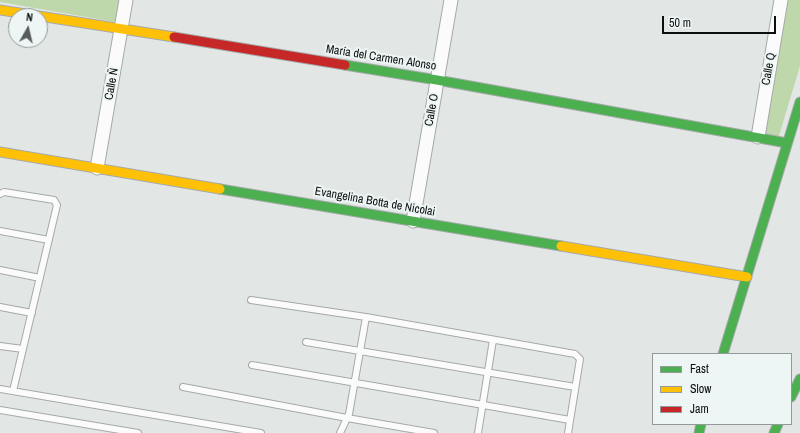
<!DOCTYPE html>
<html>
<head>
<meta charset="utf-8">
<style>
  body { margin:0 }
  #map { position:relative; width:800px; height:433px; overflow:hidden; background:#e2e7e6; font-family:"Archivo Narrow",sans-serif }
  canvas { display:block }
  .legend { position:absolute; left:652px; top:353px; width:140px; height:72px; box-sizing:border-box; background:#edf6f5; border:1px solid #939a99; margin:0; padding:5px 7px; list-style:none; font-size:12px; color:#0c0f0e }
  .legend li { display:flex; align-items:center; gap:8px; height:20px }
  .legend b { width:20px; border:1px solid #939a99 }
  .north { position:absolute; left:8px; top:8px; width:40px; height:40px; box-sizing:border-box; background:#edf6f5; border:1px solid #939a99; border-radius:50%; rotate:8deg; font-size:11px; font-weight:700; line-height:16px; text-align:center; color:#0c0f0e }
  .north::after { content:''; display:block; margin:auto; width:14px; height:18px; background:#575b5a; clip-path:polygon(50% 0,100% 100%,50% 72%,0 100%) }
  .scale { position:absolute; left:662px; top:16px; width:114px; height:18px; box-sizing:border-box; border:2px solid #0c0f0e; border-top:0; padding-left:5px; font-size:12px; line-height:14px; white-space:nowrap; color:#0c0f0e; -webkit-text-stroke:3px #edf6f5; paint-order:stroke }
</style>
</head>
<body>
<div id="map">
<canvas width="800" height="433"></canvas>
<ul class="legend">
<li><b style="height:5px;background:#4caf50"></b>Fast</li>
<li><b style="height:5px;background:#ffc107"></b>Slow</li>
<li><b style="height:5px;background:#c62828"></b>Jam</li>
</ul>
<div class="north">N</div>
<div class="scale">50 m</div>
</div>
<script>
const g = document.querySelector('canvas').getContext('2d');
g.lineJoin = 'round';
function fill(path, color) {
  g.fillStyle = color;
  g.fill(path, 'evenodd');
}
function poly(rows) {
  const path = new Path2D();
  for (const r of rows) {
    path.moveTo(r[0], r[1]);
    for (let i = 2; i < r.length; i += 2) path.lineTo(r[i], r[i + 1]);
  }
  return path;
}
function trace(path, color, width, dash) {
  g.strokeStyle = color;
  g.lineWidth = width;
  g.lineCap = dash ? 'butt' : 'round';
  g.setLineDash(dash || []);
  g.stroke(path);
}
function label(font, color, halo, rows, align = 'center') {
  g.font = font + ' "Archivo Narrow",sans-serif';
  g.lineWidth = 4;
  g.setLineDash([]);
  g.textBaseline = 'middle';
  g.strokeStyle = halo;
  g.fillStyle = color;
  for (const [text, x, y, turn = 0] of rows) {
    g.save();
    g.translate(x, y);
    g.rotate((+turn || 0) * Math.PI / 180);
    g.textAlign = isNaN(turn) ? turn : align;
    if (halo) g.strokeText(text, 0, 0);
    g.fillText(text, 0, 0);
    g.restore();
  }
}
fill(poly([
  [0,0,119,0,115,22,0,2],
  [786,0,800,0,800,66,778,139,762,135]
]), '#bed8ab');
const lane = poly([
  [0,194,4,192,54,200,57,205,13,391],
  [0,231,49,240],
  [0,270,40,278],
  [251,300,366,317,575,354,580,359,568,433],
  [0,307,32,313],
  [306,342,575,387],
  [0,346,23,349],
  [252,365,570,420],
  [183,387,347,418,434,433],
  [0,389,261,433],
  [0,410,138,433],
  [340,433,349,414,366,317],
  [478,433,493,340]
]);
const street = poly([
  [758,137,781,0],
  [97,168,126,0],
  [413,221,451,0]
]);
const fast = poly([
  [345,65,437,80,787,143],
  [220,189,561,246],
  [723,354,800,102],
  [791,397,800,379],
  [699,433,701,424],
  [774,433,778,424]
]);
const slow = poly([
  [0,10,174,37],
  [0,152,220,189],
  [561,246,747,277]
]);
const jam = poly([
  [174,37,345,65]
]);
trace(lane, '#a6a9a9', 8);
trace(street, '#a6a9a9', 15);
trace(fast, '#a6a9a9', 11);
trace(slow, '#a6a9a9', 11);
trace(jam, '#a6a9a9', 11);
trace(lane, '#fbfbfb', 6);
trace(street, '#fbfbfb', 13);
trace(fast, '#4caf50', 9);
trace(slow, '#ffc107', 9);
trace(jam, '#c62828', 9);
label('12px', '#0c0f0e', '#edf6f5', [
  ["María del Carmen Alonso",381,58,9],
  ["Calle Q",769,69,-80],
  ["Calle Ñ",112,84,-80],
  ["Calle O",432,110,-80],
  ["Evangelina Botta de Nicolai",375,202,10]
]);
</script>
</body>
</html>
